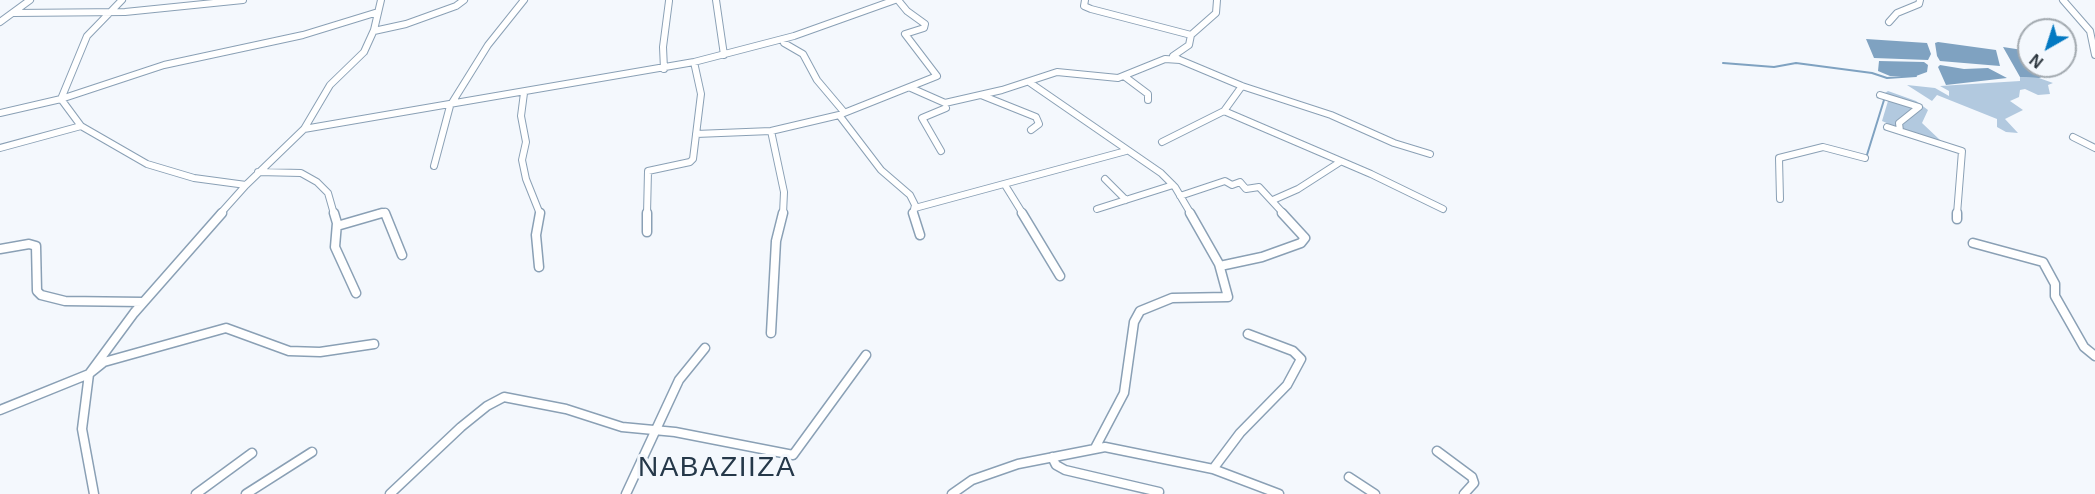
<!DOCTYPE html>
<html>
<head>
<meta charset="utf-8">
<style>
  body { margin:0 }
  #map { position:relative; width:2095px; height:494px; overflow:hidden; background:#f4f8fd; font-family:Helvetica,sans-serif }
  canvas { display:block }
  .north { position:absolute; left:2017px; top:18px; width:60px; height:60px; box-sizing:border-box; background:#f4f8fd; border:2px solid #a3aab0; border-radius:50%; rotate:219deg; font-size:16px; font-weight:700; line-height:24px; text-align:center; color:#2a343c }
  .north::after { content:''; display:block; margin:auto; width:21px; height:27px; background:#0379c2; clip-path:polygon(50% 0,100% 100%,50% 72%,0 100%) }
</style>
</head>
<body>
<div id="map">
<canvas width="2095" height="494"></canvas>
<div class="north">N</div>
</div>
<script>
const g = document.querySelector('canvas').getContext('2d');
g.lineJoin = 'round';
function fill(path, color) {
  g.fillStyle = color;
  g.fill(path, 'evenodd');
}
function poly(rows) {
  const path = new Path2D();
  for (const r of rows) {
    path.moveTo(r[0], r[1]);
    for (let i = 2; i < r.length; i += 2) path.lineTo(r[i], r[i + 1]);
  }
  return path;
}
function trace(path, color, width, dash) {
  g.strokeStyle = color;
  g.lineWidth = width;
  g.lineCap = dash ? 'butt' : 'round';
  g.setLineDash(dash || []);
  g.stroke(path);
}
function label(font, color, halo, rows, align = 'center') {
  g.font = font + ' Helvetica,sans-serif';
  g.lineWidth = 6;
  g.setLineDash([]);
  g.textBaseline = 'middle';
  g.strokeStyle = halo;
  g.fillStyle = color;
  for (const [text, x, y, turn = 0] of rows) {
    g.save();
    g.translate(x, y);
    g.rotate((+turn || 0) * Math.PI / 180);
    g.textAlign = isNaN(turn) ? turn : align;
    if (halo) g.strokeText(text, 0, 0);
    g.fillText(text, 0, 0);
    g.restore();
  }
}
fill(poly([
  [2020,77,2039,78,2053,83,2048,85,2050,94,2038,95,2025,89,2020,90,2019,97,2010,101,2023,110,2005,119,2018,133,2006,132,1997,127,1997,119,1937,95,1932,101,1907,85,1935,88,1949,96,1949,91,1940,86,2020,81],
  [1888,91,1916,101,1928,110,1922,123,1940,140,1928,141,1882,121,1888,101,1885,93]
]), '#b2c9df');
fill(poly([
  [1866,39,1927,43,1931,54,1928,60,1874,58],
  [1938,42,1996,50,2000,66,1940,61,1937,56,1935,43],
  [2003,47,2029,51,2029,66,2048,66,2051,74,2039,78,2020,77],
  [1879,61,1924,62,1928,65,1927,72,1916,76,1890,76,1878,71],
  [1940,65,1964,69,1988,68,2007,78,1946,85,1938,67]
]), '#7fa2c1');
trace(poly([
  [1723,63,1774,67,1796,63,1872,73,1887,78,1916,76],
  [1866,158,1884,100]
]), '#7fa2c1', 2);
const streetFar1 = poly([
  [122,0,87,36,61,99,81,126,147,164,194,178,246,185],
  [716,0,724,55],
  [1085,0,1084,6,1091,9,1191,35],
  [2063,0,2090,31,2095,55],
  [13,13,125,12,243,0],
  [0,22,30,0],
  [1889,22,1897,13,1919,4,1920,0],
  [374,31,406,24,456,6,464,0],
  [783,39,784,43,803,54,817,80,844,112],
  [1180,60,1242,86,1331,115,1394,143,1430,154],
  [664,69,663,47,669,1],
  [1124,76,1148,94,1148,100],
  [1029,82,1161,173,1175,187,1191,214],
  [911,88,945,103,1002,90,1057,72,1118,78,1165,59,1180,60,1173,56,1189,45,1191,35,1216,13,1217,0],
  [524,93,521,116,526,142,522,160,526,179,540,214],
  [981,95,1036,117,1039,124,1031,130],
  [1880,95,1919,107,1899,123,1900,131],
  [1224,111,1371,174,1443,209],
  [0,113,61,99,164,65,303,35,378,12],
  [839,115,937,76,905,34,924,28,925,24,907,11,898,0],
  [1887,127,1962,151,1957,214],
  [304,129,694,62,794,36,895,0],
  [771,131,784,192,783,214],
  [696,134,771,131,839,115,881,170,910,195,915,205,913,214],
  [2073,137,2095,148],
  [1162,142,1224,111,1242,86],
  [0,148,81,126],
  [941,151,922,118,946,108],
  [434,166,450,106,488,45,524,0],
  [258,172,301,173,317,182,328,193,334,214],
  [1105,179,1126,200],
  [1005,185,1023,214],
  [1180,196,1225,181,1232,185,1240,182,1246,189,1259,187,1284,214],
  [1780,199,1779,158,1823,147,1865,158],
  [1273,200,1298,189,1340,162],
  [915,208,1126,151],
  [1097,209,1173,185],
  [220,214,246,185,304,129,330,85,364,52,374,30,381,0],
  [377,214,385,212,386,214],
  [647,214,648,171,690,162,693,159,701,94,694,62]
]);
const street = poly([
  [334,213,337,223,335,247,356,293],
  [385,213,402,255],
  [913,213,920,235],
  [1022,213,1060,276],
  [1957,219,1957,213],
  [337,226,382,213],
  [647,232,647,213],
  [1973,243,2043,262,2055,284,2055,296,2084,347,2095,356],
  [0,249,29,244,36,246,37,291,41,295,65,301,143,302],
  [1220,266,1262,257,1301,243,1305,238,1282,213],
  [539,267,536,235,540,213],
  [771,333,776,241,783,213],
  [0,410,89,374,104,362,226,328,289,351,320,352,374,344],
  [1095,448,1124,393,1134,322,1140,311,1172,298,1228,297,1219,264,1190,213],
  [1437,451,1472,477,1474,483,1464,494],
  [1052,457,1056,465,1065,470,1159,492],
  [1213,469,1240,433,1287,385,1301,359,1293,351,1248,334],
  [1349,477,1375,494],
  [94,494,82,429,89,374,134,313,222,213],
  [196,494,252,453],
  [246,494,312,452],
  [390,494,461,427,487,406,504,397,566,409,622,427,675,432,793,455,866,355],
  [626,494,679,380,705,348],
  [952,494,972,480,1018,464,1105,447,1213,469,1279,494]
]);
trace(streetFar1, '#8aa0b5', 8);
trace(street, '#8aa0b5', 11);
trace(streetFar1, '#fff', 6);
trace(street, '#fff', 8);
g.letterSpacing = '1.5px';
label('28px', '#253849', '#f4f8fd', [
  ["NABAZIIZA",717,468]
]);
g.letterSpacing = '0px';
</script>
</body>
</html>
